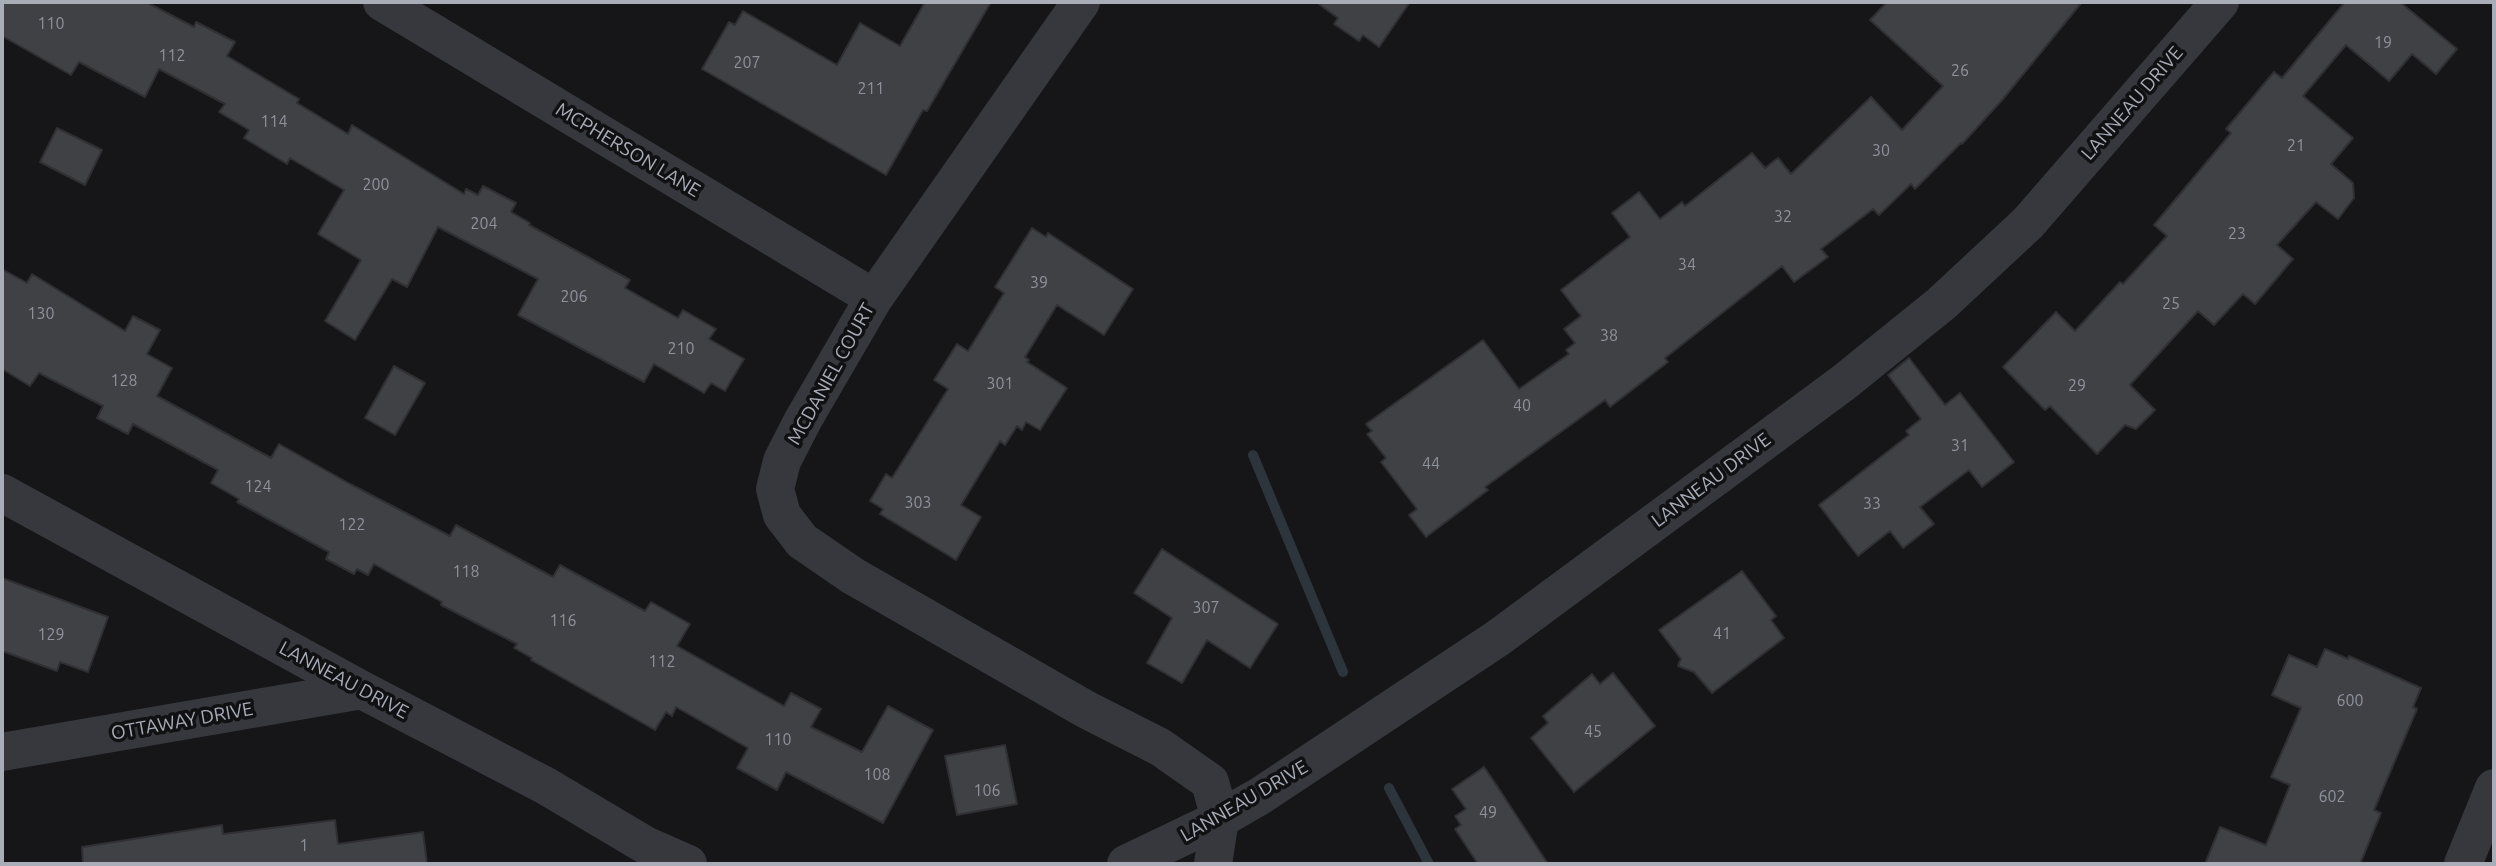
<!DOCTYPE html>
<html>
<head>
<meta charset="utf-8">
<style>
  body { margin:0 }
  #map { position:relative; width:2496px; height:866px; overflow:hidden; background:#161618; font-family:Ubuntu,sans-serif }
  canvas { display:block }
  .frame { position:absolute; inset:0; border:4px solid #a8adb8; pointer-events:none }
</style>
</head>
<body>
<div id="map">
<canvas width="2496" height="866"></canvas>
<div class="frame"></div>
</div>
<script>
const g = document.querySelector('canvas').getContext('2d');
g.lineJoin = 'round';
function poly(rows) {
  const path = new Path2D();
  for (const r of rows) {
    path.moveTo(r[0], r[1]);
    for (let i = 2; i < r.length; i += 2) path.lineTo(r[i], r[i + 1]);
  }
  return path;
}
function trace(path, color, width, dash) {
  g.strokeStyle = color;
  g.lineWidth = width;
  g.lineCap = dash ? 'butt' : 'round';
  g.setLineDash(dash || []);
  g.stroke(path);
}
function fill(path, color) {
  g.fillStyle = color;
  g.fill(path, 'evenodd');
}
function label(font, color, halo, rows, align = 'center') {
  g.font = font + ' Ubuntu,sans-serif';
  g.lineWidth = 7;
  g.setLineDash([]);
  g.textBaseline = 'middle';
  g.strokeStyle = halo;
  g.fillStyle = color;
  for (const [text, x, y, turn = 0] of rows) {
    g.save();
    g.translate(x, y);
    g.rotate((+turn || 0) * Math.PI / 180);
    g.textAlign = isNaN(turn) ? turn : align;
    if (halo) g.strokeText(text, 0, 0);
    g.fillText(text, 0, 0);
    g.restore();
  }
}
trace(poly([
  [1253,455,1343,672],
  [1389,788,1429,864]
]), '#2c353c', 10);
const building = poly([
  [2,2,146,2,194,27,196,22,235,42,227,56,299,99,297,103,348,134,352,125,464,194,466,189,478,195,483,186,516,203,511,212,530,223,529,225,630,280,625,288,678,318,683,310,716,329,709,339,744,359,725,391,711,383,704,393,654,364,644,382,518,315,538,279,438,227,407,287,392,279,355,340,325,321,361,260,318,234,344,190,290,158,287,164,244,138,249,130,219,112,225,104,159,69,145,97,79,62,71,75,2,36,2,2],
  [925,2,991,2,927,111,923,110,886,175,702,69,729,22,735,25,743,11,837,65,860,23,900,46,925,2],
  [1316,2,1410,2,1379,47,1363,35,1359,41,1334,24,1338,18,1316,2],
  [1887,2,2082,2,2003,99,1962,144,1961,143,1915,189,1911,184,1879,215,1873,209,1821,249,1828,257,1794,282,1782,266,1665,358,1668,362,1610,407,1605,400,1485,487,1488,490,1426,537,1409,515,1417,509,1381,462,1386,458,1367,434,1372,431,1366,424,1483,340,1519,389,1569,354,1566,350,1575,343,1564,329,1581,316,1561,290,1630,237,1612,213,1639,192,1660,219,1682,202,1685,206,1752,153,1765,168,1778,158,1791,174,1871,97,1902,130,1943,86,1870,20,1887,2],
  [2345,2,2400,2,2457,49,2436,74,2412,54,2389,81,2346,45,2303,96,2353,138,2331,164,2353,183,2354,198,2338,219,2316,202,2277,245,2293,259,2255,304,2243,294,2214,325,2198,311,2130,385,2155,410,2136,429,2125,425,2097,454,2050,406,2045,410,2003,367,2056,312,2075,331,2120,282,2123,284,2167,236,2154,225,2231,133,2226,129,2274,72,2282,78,2345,2],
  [57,128,102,150,85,185,40,162,57,128],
  [1032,228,1046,237,1048,233,1133,289,1104,335,1057,305,1025,357,1029,360,1027,362,1067,388,1040,430,1026,422,1022,430,1017,426,1005,445,1000,441,961,505,981,517,956,560,880,514,883,509,870,501,886,474,892,478,948,389,934,380,957,344,968,351,1004,293,995,287,1032,228],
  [2,269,27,283,32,274,125,331,133,316,160,330,147,354,172,368,157,396,271,458,279,444,352,485,450,536,456,525,553,577,560,565,645,611,651,602,690,624,677,646,784,706,791,693,821,709,811,727,862,752,888,706,933,730,883,823,786,772,777,790,737,768,748,748,676,707,672,716,666,712,655,730,531,660,532,658,514,648,517,644,441,605,442,602,374,564,368,575,357,569,354,574,326,559,329,552,237,502,239,499,211,483,218,470,133,424,128,434,97,418,103,406,39,373,30,386,2,369,2,269],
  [1909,358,1945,405,1960,393,2014,462,1982,487,1969,470,1920,507,1934,524,1903,548,1890,531,1858,556,1819,505,1909,435,1906,431,1921,419,1888,375,1909,358],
  [394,366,425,383,395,435,365,418,394,366],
  [1162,549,1278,624,1250,668,1207,640,1182,683,1147,663,1172,618,1134,593,1162,549],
  [1742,571,1776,616,1771,620,1784,638,1712,693,1694,672,1678,666,1681,659,1659,630,1742,571],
  [2,578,108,617,88,672,60,662,57,671,2,651,2,578],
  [2325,649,2348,659,2349,656,2421,688,2413,707,2417,709,2374,810,2381,813,2360,864,2205,864,2220,827,2266,845,2290,785,2271,777,2301,708,2272,695,2289,655,2317,667,2325,649],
  [1613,673,1655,726,1574,792,1531,738,1548,723,1543,716,1592,674,1600,684,1613,673],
  [1005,745,1017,804,957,815,945,756,1005,745],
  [1484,767,1497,786,1548,864,1478,864,1455,829,1461,825,1455,816,1466,809,1452,789,1484,767],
  [335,820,338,844,423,832,427,864,83,864,82,847,222,825,223,834,335,820]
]);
fill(building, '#404145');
trace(building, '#303034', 2);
trace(poly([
  [382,2,874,298],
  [1081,2,874,298,803,420,782,461,775,489,782,515,802,541,853,576,1087,710,1160,747,1210,782,1220,819,1213,864],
  [2,493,362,690,546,786,647,846,688,864],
  [2,752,362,690],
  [1126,864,1220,819,1260,796,1498,638,1843,383,1941,304,2028,223,2220,2],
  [2463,864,2494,788]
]), '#37383d', 38);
label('16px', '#8e929b', null, [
  ["110",51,24],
  ["19",2383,43],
  ["112",172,56],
  ["207",747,63],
  ["26",1960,71],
  ["211",871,89],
  ["114",274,122],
  ["21",2296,146],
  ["30",1881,151],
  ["200",376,185],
  ["32",1783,217],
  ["204",484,224],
  ["23",2237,234],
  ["34",1687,265],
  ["39",1039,283],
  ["206",574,297],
  ["25",2171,304],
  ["130",41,314],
  ["38",1609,336],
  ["210",681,349],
  ["128",124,381],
  ["301",1000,384],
  ["29",2077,386],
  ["40",1522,406],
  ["31",1960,446],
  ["44",1431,464],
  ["124",258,487],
  ["303",918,503],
  ["33",1872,504],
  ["122",352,525],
  ["118",466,572],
  ["307",1206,608],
  ["116",563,621],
  ["41",1722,634],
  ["129",51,635],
  ["112",662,662],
  ["600",2350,701],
  ["45",1593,732],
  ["110",778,740],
  ["108",877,775],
  ["106",987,791],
  ["602",2332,797],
  ["49",1488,813],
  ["1",304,846]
]);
label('19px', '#a8adb8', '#111113', [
  ["LANNEAU DRIVE",2132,103,-49],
  ["MCPHERSON LANE",628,150,31],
  ["MCDANIEL COURT",831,374,-61],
  ["LANNEAU DRIVE",1711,480,-37],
  ["LANNEAU DRIVE",344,680,28],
  ["OTTAWAY DRIVE",182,721,-10],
  ["LANNEAU DRIVE",1244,801,-30]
]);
</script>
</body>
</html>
